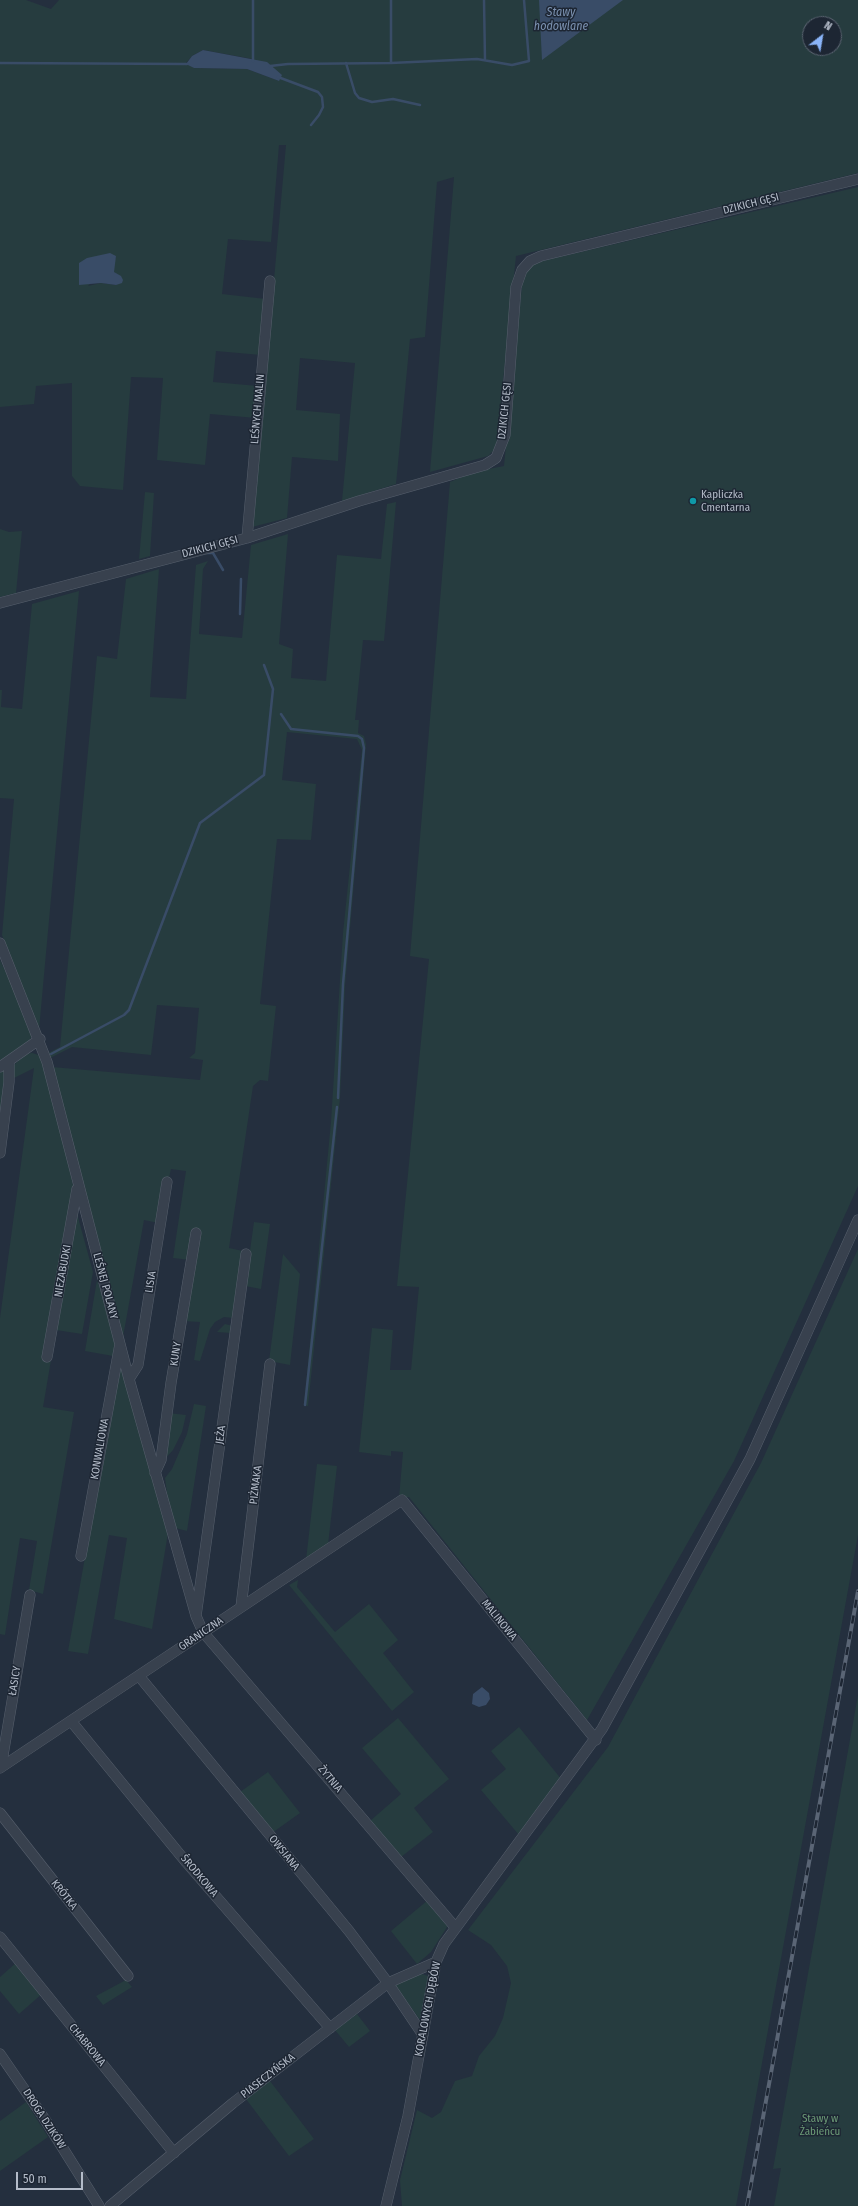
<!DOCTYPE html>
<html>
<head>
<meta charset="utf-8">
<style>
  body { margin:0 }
  #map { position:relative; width:858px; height:2206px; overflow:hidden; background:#242f3e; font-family:"Fira Sans Condensed",sans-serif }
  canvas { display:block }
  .north { position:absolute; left:802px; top:16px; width:40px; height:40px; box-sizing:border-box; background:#1d2633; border:1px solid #59626f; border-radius:50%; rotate:31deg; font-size:11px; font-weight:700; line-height:16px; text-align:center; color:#b4bcc9 }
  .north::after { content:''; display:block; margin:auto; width:14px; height:18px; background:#8ab4f8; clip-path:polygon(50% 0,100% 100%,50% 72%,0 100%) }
  .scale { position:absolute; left:16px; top:2172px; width:67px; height:18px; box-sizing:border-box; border:2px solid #b4bcc9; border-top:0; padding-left:5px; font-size:12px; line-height:14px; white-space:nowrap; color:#b4bcc9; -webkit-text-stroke:3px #1d2633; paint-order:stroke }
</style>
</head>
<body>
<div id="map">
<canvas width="858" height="2206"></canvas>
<div class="north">N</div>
<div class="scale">50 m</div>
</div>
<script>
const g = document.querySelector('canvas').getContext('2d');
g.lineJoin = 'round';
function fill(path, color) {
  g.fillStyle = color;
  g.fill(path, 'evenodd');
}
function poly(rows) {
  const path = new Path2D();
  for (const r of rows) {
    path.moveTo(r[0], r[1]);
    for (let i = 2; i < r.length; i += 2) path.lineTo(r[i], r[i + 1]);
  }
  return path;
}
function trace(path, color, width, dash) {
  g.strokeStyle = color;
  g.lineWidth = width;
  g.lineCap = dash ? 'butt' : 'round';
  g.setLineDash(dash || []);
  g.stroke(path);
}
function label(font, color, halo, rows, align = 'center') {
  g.font = font + ' "Fira Sans Condensed",sans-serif';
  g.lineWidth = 3;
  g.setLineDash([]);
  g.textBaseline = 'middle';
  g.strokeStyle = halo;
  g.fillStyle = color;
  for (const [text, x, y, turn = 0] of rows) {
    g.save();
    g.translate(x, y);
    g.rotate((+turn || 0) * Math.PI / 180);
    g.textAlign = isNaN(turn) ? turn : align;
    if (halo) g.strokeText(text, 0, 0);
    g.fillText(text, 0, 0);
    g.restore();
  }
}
fill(poly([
  [0,0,26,0,51,9,59,0,858,0,858,173,516,256,496,448,488,456,430,472,454,177,437,182,425,337,410,339,396,484,342,501,355,363,300,358,296,410,340,414,338,461,292,457,287,518,252,527,286,145,279,145,271,242,228,239,222,294,266,299,261,355,216,351,213,382,258,386,256,418,210,414,205,465,157,460,163,378,131,377,123,490,80,486,72,476,72,383,36,386,34,404,0,407],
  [810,24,834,24,834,48,810,48],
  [203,50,253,59,279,81,247,69,194,68,186,63,192,56],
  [116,256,113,265,114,272,116,274,117,285,101,283,88,286],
  [858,187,858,1186,734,1461,587,1720,409,1497,399,1498,403,1452,391,1451,391,1456,359,1452,372,1328,393,1330,390,1370,411,1370,419,1287,397,1286,429,959,410,956,450,482,473,472,504,466,522,285,524,275,534,263],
  [145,492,154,493,150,556,139,559],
  [396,502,384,641,363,640,355,720,359,720,358,733,364,736,366,744,345,986,340,1098,308,1406,304,1405,331,1122,343,933,362,750,357,739,287,732,282,780,316,784,311,840,277,839,260,1004,276,1006,268,1081,260,1080,253,1086,229,1248,243,1251,234,1318,224,1317,215,1322,210,1329,200,1361,194,1360,200,1322,183,1321,190,1260,173,1258,186,1171,171,1169,159,1223,144,1220,123,1337,52,1067,200,1080,203,1060,189,1058,195,1053,199,1008,157,1005,151,1055,72,1047,50,1058,48,1053,60,1047,97,656,117,659,126,579,159,569,150,697,186,699,196,565,208,561,203,569,199,634,242,638,251,545,288,534,279,644,293,649,291,678,326,681,337,555,381,559,387,504],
  [0,529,9,532,22,531,16,593,0,597],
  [79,591,39,1030,2,935,14,799,0,798,0,690,2,690,1,707,22,709,32,604],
  [0,960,33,1029,30,1040,0,1061],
  [32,1053,42,1056,45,1065,73,1185,44,1358,51,1360,43,1407,74,1412,43,1594,29,1590,37,1541,20,1538,5,1635,0,1634,0,1318,34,1068,12,1079,13,1066,25,1054],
  [3,1070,5,1070,0,1130,0,1072],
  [76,1210,93,1272,82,1334,56,1330],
  [254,1222,270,1224,261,1289,245,1286],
  [858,1249,858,1535,736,2206,402,2206,400,2180,417,2110,432,2118,441,2112,455,2081,472,2076,479,2056,495,2036,503,2018,511,1983,507,1966,491,1945,468,1930,608,1747,761,1463],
  [283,1254,300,1274,290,1365,269,1361],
  [97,1280,117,1337,113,1356,85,1351],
  [225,1324,233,1326,232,1333,217,1332],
  [121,1359,168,1533,152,1629,114,1619,127,1538,109,1535,88,1654,68,1651],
  [194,1404,206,1406,187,1531,175,1528,168,1500,165,1478,172,1469,187,1434],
  [168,1413,186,1415,182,1432,173,1450,164,1460],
  [317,1464,337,1466,328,1545,306,1560],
  [298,1580,297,1587,335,1632,369,1604,398,1640,383,1653,414,1692,392,1711,289,1585],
  [858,1695,858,2206,774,2206,781,2168,773,2169],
  [398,1718,449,1779,414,1808,433,1832,401,1857,370,1821,401,1794,362,1748],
  [519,1727,562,1780,519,1835,481,1790,506,1769,491,1751],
  [268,1772,300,1813,272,1833,240,1792],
  [428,1900,449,1924,431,1952,417,1964,391,1931],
  [17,1962,43,1993,19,2014,0,1991,0,1977],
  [419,1973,428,1976,430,1981,422,2019,420,2020,395,1985],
  [126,1980,132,1987,103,2005,96,1996],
  [357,2014,370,2031,349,2047,335,2030],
  [270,2081,314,2139,289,2156,246,2099],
  [26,2102,48,2137,0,2171,0,2121]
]), '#263c3f');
fill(poly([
  [539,0,623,0,542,60],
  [203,50,267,62,282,75,279,81,247,69,194,68,186,64,192,56],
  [110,253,116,256,114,272,121,276,123,280,122,283,116,285,101,283,79,285,79,263,87,258],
  [482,1687,489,1693,490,1699,486,1705,479,1707,472,1704,473,1694]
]), '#394c67');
trace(poly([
  [484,0,485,60],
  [253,61,253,0],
  [0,63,187,64],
  [346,63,355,93,359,98,372,102,393,99,420,105],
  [391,63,477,59,512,65,529,61,524,0],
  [270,66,288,64,391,63,391,0],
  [278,77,318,92,322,97,323,107,319,115,311,125],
  [207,553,213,553,223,570],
  [240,614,241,579],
  [281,714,291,729,358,736,362,739,364,748,343,984,338,1098],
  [51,1054,124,1015,129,1010,200,823,264,775,273,689,264,665],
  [305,1405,337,1107]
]), '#394c67', 2.5);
const street = poly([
  [247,538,270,281],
  [0,603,247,538,359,501,485,465,496,458,505,435,516,287,522,270,530,261,541,256,858,179],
  [0,943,47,1062,129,1379,196,1616,203,1632,455,1927],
  [0,1067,40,1039],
  [0,1153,9,1082,9,1061],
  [47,1357,77,1189],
  [129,1379,138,1365,167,1182],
  [155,1473,161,1460,171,1383,196,1233],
  [81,1556,120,1344],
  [241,1607,270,1364],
  [196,1616,246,1254],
  [139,1676,349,1931,388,1983,423,2035],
  [71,1721,186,1862,330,2028],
  [1,1767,30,1595],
  [0,1768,402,1500,596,1740],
  [0,1813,128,1976],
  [0,1937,174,2153],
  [0,2054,44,2118,99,2206],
  [110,2206,233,2103,388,1983,436,1962],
  [386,2206,408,2116,436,1962,444,1944,602,1729,750,1459,858,1220]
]);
trace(street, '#565f6c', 11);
trace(street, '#38414e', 10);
const rail = poly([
  [747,2206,858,1591]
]);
trace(rail, '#5a6575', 4);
trace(rail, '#1d2633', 2.5, [8]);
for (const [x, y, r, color] of [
  [693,501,4,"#0f9aa8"]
]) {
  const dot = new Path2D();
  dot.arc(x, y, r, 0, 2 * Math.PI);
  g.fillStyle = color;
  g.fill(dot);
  trace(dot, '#1d2633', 1.5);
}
label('11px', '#b4bcc9', '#1d2633', [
  ["DZIKICH GĘSI",751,204,-14],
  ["LEŚNYCH MALIN",258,409,-85],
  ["DZIKICH GĘSI",505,411,-84],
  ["DZIKICH GĘSI",210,547,-15],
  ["NIEZABUDKI",63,1271,-80],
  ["LISIA",151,1282,-81],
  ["LEŚNEJ POLANY",105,1286,75],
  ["KUNY",176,1354,-81],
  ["JEŻA",221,1435,-82],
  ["KONWALIOWA",100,1449,-80],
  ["PIŻMAKA",256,1485,-83],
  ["MALINOWA",499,1620,51],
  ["GRANICZNA",201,1634,-34],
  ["ŁASICY",15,1681,-81],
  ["ŻYTNIA",330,1779,50],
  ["OWSIANA",284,1853,51],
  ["ŚRODKOWA",199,1876,50],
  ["KRÓTKA",64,1895,52],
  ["KORALOWYCH DĘBÓW",428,2009,-79],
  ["CHABROWA",87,2045,51],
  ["PIASECZYŃSKA",268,2076,-38],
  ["DROGA DZIKÓW",44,2119,57]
]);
label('11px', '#b4bcc9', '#1d2633', [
  ["Kapliczka",701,495],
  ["Cmentarna",701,508]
], 'left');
label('11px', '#6b9a76', '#1d2633', [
  ["Stawy w",820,2119],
  ["Żabieńcu",820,2132]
]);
label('italic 12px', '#7c92b1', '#1d2633', [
  ["Stawy",561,13],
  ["hodowlane",561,27]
]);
</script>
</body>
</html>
